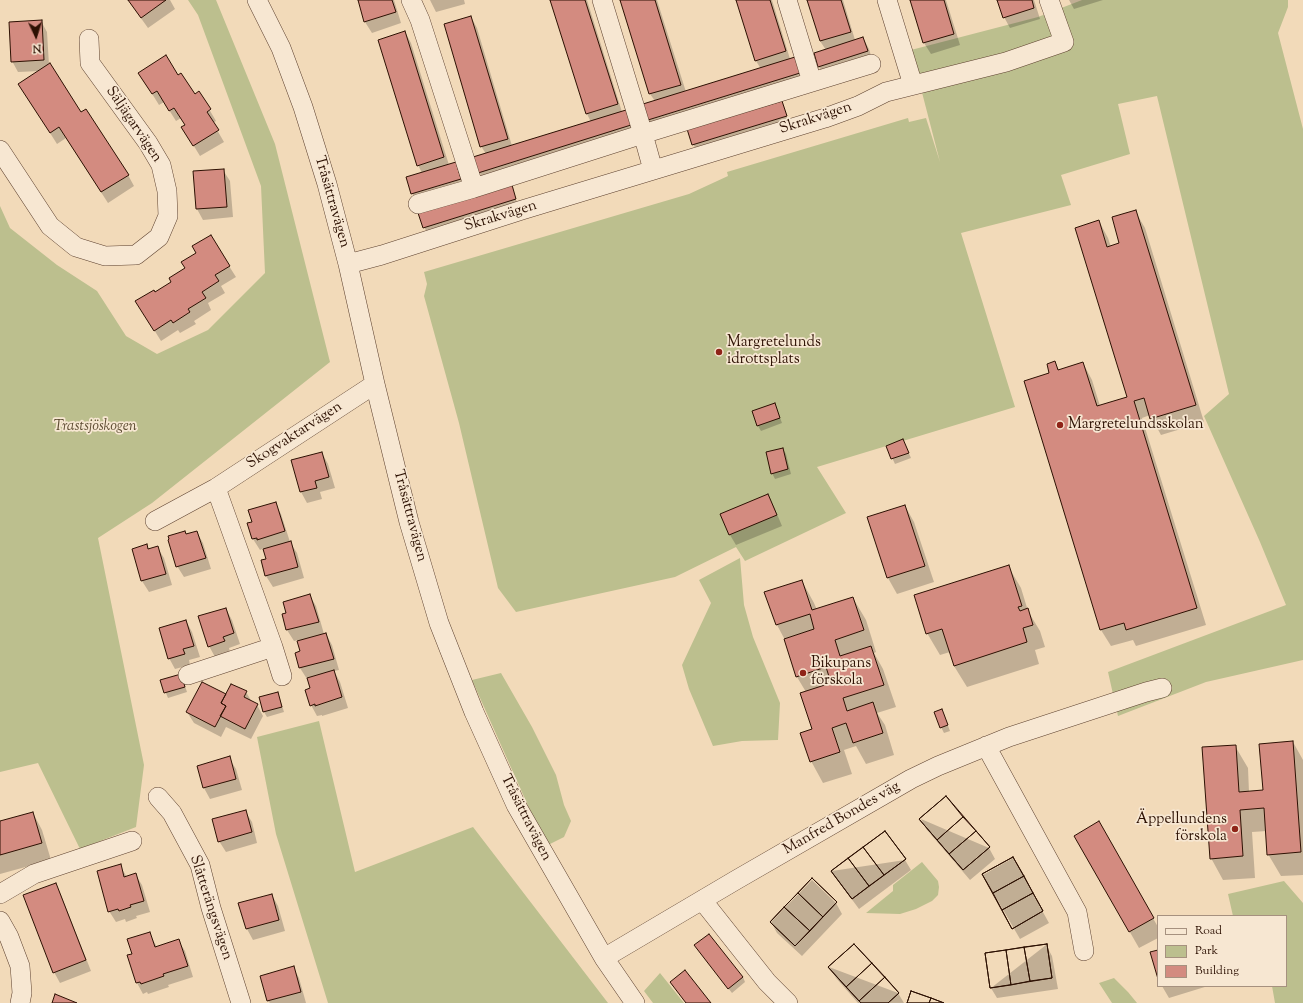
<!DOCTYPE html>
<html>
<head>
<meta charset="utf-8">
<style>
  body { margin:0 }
  #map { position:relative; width:1303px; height:1003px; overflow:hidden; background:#f2dab9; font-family:"Sorts Mill Goudy",serif }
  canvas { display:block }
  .legend { position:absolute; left:1157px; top:915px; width:130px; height:72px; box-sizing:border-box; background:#f7e7d2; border:1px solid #a6917f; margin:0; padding:5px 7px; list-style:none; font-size:12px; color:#2c1002 }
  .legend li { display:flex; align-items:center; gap:8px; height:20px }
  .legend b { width:20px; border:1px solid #a6917f }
  .north { position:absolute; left:16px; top:16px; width:40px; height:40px; -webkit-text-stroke:3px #f7e7d2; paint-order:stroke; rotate:176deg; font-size:11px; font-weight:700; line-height:16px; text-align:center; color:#2c1002 }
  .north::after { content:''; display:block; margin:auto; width:14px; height:18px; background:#2c1002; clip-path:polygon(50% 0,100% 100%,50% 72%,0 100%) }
</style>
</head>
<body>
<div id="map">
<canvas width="1303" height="1003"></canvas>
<ul class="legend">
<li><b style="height:5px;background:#f7e7d2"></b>Road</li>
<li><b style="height:11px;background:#bcbf8e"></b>Park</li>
<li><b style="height:11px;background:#d38b80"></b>Building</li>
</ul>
<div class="north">N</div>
</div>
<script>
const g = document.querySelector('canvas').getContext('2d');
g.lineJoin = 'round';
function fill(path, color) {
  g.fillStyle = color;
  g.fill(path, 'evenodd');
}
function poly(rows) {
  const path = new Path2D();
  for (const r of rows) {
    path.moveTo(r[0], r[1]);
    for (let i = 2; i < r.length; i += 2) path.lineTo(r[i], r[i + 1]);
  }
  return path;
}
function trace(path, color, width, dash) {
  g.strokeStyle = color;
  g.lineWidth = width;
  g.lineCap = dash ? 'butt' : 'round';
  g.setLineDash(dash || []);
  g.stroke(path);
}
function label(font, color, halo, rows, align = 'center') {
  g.font = font + ' "Sorts Mill Goudy",serif';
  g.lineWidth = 3.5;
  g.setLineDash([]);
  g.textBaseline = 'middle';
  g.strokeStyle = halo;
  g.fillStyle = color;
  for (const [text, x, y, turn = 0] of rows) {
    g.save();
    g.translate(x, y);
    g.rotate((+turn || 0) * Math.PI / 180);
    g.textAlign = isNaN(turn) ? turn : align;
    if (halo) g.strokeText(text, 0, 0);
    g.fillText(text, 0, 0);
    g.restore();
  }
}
fill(poly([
  [188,0,216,0,275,144,330,362,152,503,98,538,144,765,136,827,80,849,38,763,0,772,0,206,10,228,57,265,97,291,126,336,157,354,208,330,265,273,261,186,198,15],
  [1082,0,1288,0,1288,7,1278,33,1303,129,1303,660,1206,682,1118,716,1108,672,1286,605,1260,542,1204,416,1229,394,1157,96,1118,104,1130,154,1061,175,1071,205,961,233,1015,407,817,467,846,513,745,561,736,547,675,577,516,612,498,588,459,423,424,296,427,284,424,272,689,194,728,176,727,172,908,118,909,122,926,118,940,162,911,50,1038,17],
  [740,558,744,605,753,637,780,703,778,740,742,741,713,746,689,689,682,665,711,603,699,580],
  [501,673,532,727,556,775,564,805,571,821,564,837,546,846,472,680],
  [319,721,355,872,473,827,608,1003,328,1003,276,834,257,737],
  [922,862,938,881,939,887,938,895,932,901,916,909,900,914,866,913,893,891,893,885],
  [1284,881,1303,903,1303,1003,1275,1003,1272,986,1286,986,1286,916,1233,916,1228,894],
  [660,973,684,1003,653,1003,644,991],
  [1114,978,1128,992,1137,1003,1112,1003,1099,983]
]), '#bcbf8e');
fill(poly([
  [128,0,170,0,175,9,148,28],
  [359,0,394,0,401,23,372,33,365,22],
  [430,0,464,0,465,4,436,12],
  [551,0,587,0,622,112,626,111,633,131,482,178,474,158,486,154,481,146,471,17,477,28,512,146,591,122,587,114],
  [621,0,657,0,686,92,761,69,756,61,737,0,772,0,790,59,804,74,659,136,649,120,644,105,655,101,650,94],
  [808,0,843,0,855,40,863,38,869,49,873,62,825,77,819,67,826,50,820,41],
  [911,0,946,0,960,45,931,54,924,43],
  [998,0,1034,0,1040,19,1010,28,1004,17],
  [1069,0,1103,0,1074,9],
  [41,21,47,32,49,65,81,114,128,175,134,186,108,203,66,138,57,144,26,95,40,71,18,72,12,61],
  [405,32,411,43,449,165,455,163,463,184,415,198,412,193,422,173,418,165],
  [178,76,194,95,199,92,216,121,213,123,224,142,200,156,189,138,186,125,181,118,176,121,164,102,159,105,146,84],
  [782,102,789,122,696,149,693,144],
  [223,170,230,181,233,217,203,220,197,209],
  [511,186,518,205,427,232,424,227],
  [1135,211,1145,228,1204,422,1161,435,1150,415,1142,418,1206,625,1136,646,1133,640,1111,646,1101,630,1025,382,1051,374,1055,362,1059,370,1083,363,1092,380,1100,406,1128,397,1099,221,1108,238,1111,247,1121,243],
  [229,266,236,277,221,286,225,293,208,303,211,310,194,321,196,324,180,333,178,330,161,341,143,312,155,293,172,282,186,269],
  [775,404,782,423,761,431,758,426],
  [903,440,911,458,895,464,887,447],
  [783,449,786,454,791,474,775,479,772,473],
  [322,453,328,464,335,488,320,492,322,499,307,503,301,492,293,460],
  [768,496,774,507,782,526,736,545,730,535],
  [275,503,281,514,290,542,297,553,304,578,273,587,266,576,262,561,267,559,264,548,260,550,253,539,249,524,253,522],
  [905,506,914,522,934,582,897,594,888,578],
  [197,532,203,543,211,569,184,577,177,566,186,535],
  [147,545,149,550,157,547,164,558,172,585,149,592,142,581,133,549],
  [1008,566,1021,588,1028,611,1040,631,1045,647,1035,650,1039,664,967,687,954,666,950,652,940,655,927,633],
  [802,581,814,603,817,610,853,598,866,620,876,652,874,653,883,669,896,707,877,713,885,725,894,755,866,764,856,746,844,750,852,774,823,783,811,761,813,729,806,692,797,677,785,640,777,625,766,593],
  [310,596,316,606,324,634,326,634,332,645,339,670,334,671,340,682,348,708,322,716,322,715,317,716,311,705,311,689,308,678,307,679,300,668,296,653,302,652,298,641,298,640,294,641,287,630,283,615,288,614],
  [226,609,232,620,240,644,229,648,230,652,215,657,209,646],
  [186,621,192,632,200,657,189,660,190,665,175,669,169,658],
  [183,680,187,692,168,698,161,681],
  [246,692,252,702,257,705,263,716,251,739,226,727,221,737,194,723,187,712,227,696],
  [277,693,280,699,284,712,267,717,264,712],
  [942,710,950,731,944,733,941,727],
  [1293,742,1303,760,1303,875,1281,876,1268,854,1267,831,1252,832,1255,878,1223,880,1211,858,1235,746,1248,768,1249,792,1264,791],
  [229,758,236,769,242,790,210,799,204,788,198,767],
  [245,811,252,822,257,843,226,852,219,841],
  [33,813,42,830,51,860,0,874,0,822],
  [921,819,989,848,995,859,970,880,927,830],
  [1099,823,1158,927,1158,938,1139,948,1075,836],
  [1013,858,1049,923,1020,939,983,875],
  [905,860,911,870,859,909,839,882,832,871],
  [120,866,127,877,135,874,142,885,150,912,136,916,137,918,126,922,125,919,116,922,109,911],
  [812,880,836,903,842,914,802,956,777,933,771,922],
  [55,884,61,895,91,971,60,983,54,972],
  [272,895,278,906,285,931,253,940,247,929],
  [149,933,157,947,178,940,185,951,193,977,168,985,169,987,148,994,147,992,143,994,137,983,133,954],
  [1046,945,1052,956,1058,989,997,998,991,988],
  [695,946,743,977,745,982,732,993],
  [293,967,299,978,306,1003,270,1003,268,1001],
  [829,967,898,993,904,1003,858,1003,836,978],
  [1162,986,1208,986,1169,998]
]), '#0003');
const building = poly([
  [128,0,166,0,141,18,128,0],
  [358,0,392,0,396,12,364,22,358,0],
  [550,0,585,0,618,104,586,114,550,0],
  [620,0,655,0,681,85,649,94,620,0],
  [736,0,770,0,786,51,755,61,736,0],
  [807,0,841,0,851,32,820,41,807,0],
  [910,0,944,0,954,34,923,43,910,0],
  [997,0,1032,0,1034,8,1003,18,997,0],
  [471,16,508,139,480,147,444,24,471,16],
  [42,20,44,60,11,62,9,22,42,20],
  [405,31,444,157,417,166,378,40,405,31],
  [863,37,868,51,818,67,814,53,863,37],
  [166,55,178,75,181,73,195,94,199,91,211,109,207,112,219,130,193,146,181,127,185,125,174,108,169,111,157,91,152,94,138,73,166,55],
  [795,57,800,73,648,120,643,104,795,57],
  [50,63,81,112,86,109,129,175,101,192,59,127,50,133,18,84,50,63],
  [782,101,787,116,692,145,687,129,782,101],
  [626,110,631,125,478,173,473,157,626,110],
  [456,162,461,179,411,194,406,177,456,162],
  [224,169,227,207,196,209,193,171,224,169],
  [512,185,516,199,423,228,418,213,512,185],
  [1136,210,1196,405,1150,419,1144,398,1134,401,1197,608,1126,630,1124,623,1100,630,1024,381,1049,373,1047,364,1055,361,1058,370,1083,362,1097,406,1127,397,1075,228,1099,220,1107,247,1119,243,1112,217,1136,210],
  [211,235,230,266,215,275,219,281,202,292,206,298,188,309,190,312,173,323,171,320,154,331,135,301,154,290,155,292,171,282,169,278,185,268,181,262,196,253,192,246,211,235],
  [775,403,780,418,757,426,752,411,775,403],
  [903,439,909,453,891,459,886,446,903,439],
  [783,448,788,469,771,474,766,452,783,448],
  [322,452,329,477,315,481,317,488,300,492,291,460,322,452],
  [768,494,777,515,729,535,720,514,768,494],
  [276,502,285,531,257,540,257,538,252,539,247,523,252,522,248,510,276,502],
  [905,505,925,566,887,578,867,517,905,505],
  [185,531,186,534,197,531,206,558,176,567,168,540,169,539,168,536,185,531],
  [291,541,298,567,265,576,261,560,266,559,263,549,291,541],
  [147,544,148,549,158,546,166,574,141,581,132,549,147,544],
  [1009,565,1022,606,1018,607,1020,611,1028,608,1033,625,1023,628,1027,642,954,666,942,629,926,634,914,595,1009,565],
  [802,580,812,610,853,597,864,630,835,640,840,656,871,646,884,685,843,698,847,711,873,702,883,733,853,743,846,723,832,728,840,752,810,762,800,733,812,729,800,693,831,683,826,667,796,677,784,639,814,629,810,614,776,625,764,592,802,580],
  [310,594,319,622,286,630,282,614,286,613,283,602,310,594],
  [226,608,234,633,223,637,225,641,208,647,198,616,226,608],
  [186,620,194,646,183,649,185,654,168,659,159,628,186,620],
  [326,633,334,659,299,668,295,653,300,651,297,641,326,633],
  [334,670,342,697,315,706,315,704,310,706,305,690,310,688,307,678,334,670],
  [181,674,185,687,164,693,160,680,181,674],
  [202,682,226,694,221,703,226,706,215,727,186,712,202,682],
  [231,684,247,691,244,697,258,704,245,729,220,716,226,706,221,703,231,684],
  [278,692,282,707,263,712,259,697,278,692],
  [942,709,948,725,940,728,934,712,942,709],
  [1293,741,1301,852,1267,855,1264,808,1240,810,1243,856,1210,859,1202,747,1236,745,1239,792,1263,790,1259,744,1293,741],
  [230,756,236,779,203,788,197,766,230,756],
  [946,796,963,817,937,840,919,819,946,796],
  [946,796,990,847,963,870,919,819,946,796],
  [246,810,252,832,218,842,212,819,246,810],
  [33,812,42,843,0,855,0,821,33,812],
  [963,817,976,831,949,854,937,840,963,817],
  [1099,821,1154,918,1129,932,1074,836,1099,821],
  [885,831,906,859,852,899,831,871,885,831],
  [885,831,906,859,884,875,863,847,885,831],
  [976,831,990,847,963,870,949,854,976,831],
  [863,847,884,875,869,886,848,858,863,847],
  [1013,857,1043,911,1012,929,982,874,1013,857],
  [1013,857,1024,876,993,893,982,874,1013,857],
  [848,858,869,886,852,899,831,871,848,858],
  [121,864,124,877,136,873,144,901,130,905,131,907,119,911,118,909,108,912,97,871,121,864],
  [1024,876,1033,893,1002,910,993,893,1024,876],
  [812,878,837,902,795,946,770,922,812,878],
  [812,878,837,902,823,917,798,893,812,878],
  [56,883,86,960,53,973,23,895,56,883],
  [798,893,823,917,810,931,784,907,798,893],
  [1033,893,1043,911,1012,929,1002,910,1033,893],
  [272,894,279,920,246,929,238,903,272,894],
  [784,907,810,931,795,946,770,922,784,907],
  [150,932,155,947,179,939,188,966,163,974,164,976,141,984,140,982,136,983,127,955,132,954,127,939,150,932],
  [709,934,743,977,728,989,694,945,709,934],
  [854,944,899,993,888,1003,861,1003,828,967,854,944],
  [854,944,872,963,846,987,828,967,854,944],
  [1047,944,1052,978,990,988,985,953,1047,944],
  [1047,944,1052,978,1030,981,1024,947,1047,944],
  [1024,947,1030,981,1011,985,1006,950,1024,947],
  [1006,950,1011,985,990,988,985,953,1006,950],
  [1158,950,1158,979,1150,952,1158,950],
  [872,963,885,977,859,1001,846,987,872,963],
  [294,966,301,992,267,1001,260,976,294,966],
  [685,970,711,1003,686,1003,670,982,685,970],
  [885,977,899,993,888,1003,861,1003,859,1001,885,977],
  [911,991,931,998,944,1003,907,1003,911,991],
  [911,991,931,998,929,1003,907,1003,911,991],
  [55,994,77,1003,52,1003,55,994],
  [931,998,944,1003,929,1003,931,998]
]);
fill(building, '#d38b80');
trace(building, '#2c1002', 1);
const street = poly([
  [257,0,281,48,303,107,327,184,348,264,375,384,409,522,439,623,474,712,516,805,604,958,635,1003],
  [411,0,420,20,474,188],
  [602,0,643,134,871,64],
  [787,0,812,82],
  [887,0,913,85],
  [0,150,50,226,76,247,105,256,136,255,159,237,168,216,167,191,161,165,148,143,90,63,89,39],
  [418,204,474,188,643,134,653,170],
  [348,264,382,255,522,210,825,118,858,106,886,92,1006,62,1064,42,1049,0],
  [155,521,216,488],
  [188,675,273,647],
  [282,676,273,647,216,488,375,384],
  [986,746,1077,912,1084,951],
  [158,797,172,813,200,865,211,908,241,1003],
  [0,894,34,874,132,841],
  [702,900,767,982,788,1003],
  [0,921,9,937,20,966,22,993,20,1003],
  [604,958,736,880,911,779,938,766,1009,737,1146,692,1162,688]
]);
trace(street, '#5e4230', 20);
trace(street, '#f7e7d2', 19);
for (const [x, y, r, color] of [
  [719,352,4,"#8f2418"],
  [1060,425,4,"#8f2418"],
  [803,673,4,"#8f2418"],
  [1235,829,4,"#8f2418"]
]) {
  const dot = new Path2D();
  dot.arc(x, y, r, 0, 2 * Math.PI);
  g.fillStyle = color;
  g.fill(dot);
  trace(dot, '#f7e7d2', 1.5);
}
label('15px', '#2c1002', '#f7e7d2', [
  ["Skrakvägen",816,119,-18],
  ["Säljägarvägen",133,125,56],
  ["Tråsättravägen",331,202,74],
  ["Skrakvägen",501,217,-17],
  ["Skogvaktarvägen",295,436,-33],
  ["Tråsättravägen",409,516,75],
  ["Tråsättravägen",525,818,63],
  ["Manfred Bondes väg",842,819,-30],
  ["Slåtterängsvägen",210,908,72]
]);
label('15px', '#2c1002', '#f7e7d2', [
  ["Margretelunds",727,343],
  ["idrottsplats",727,360],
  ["Margretelundsskolan",1068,425],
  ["Bikupans",811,664],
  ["förskola",811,681],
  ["Äppellundens",1227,820,"right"],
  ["förskola",1227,837,"right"]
], 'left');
label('italic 15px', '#5e4d33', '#f7e7d2', [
  ["Trastsjöskogen",95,427]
]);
</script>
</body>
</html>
